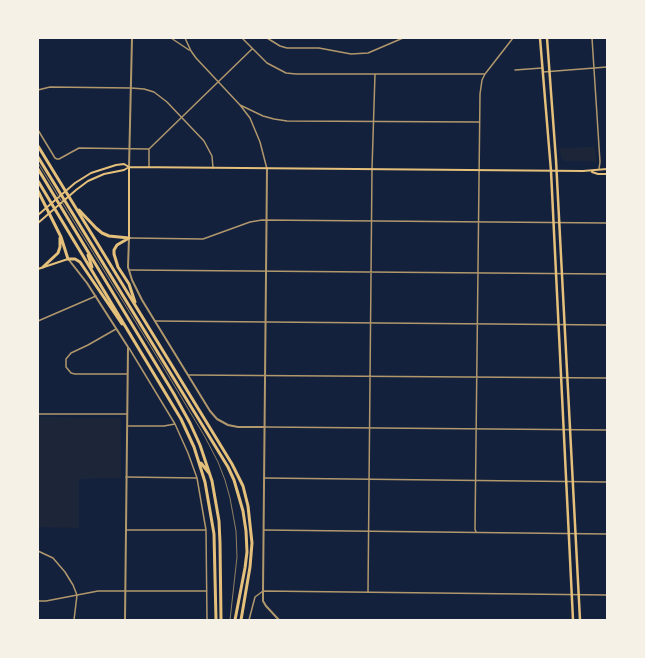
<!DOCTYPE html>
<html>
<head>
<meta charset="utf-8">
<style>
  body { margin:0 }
  #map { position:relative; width:645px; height:658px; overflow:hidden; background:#14213d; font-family:Mulish,sans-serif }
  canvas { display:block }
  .frame { position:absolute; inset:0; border:39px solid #f6f1e7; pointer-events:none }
</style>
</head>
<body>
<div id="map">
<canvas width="645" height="658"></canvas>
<div class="frame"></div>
</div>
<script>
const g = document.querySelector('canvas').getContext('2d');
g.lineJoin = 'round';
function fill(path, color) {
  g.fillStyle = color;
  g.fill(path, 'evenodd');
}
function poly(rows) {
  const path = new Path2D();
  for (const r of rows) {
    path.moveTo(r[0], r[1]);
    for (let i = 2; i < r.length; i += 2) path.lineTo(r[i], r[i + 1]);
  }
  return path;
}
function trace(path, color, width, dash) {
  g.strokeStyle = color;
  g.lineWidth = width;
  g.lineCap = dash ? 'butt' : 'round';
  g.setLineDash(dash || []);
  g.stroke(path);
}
fill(poly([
  [595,147,597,163,589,161,565,161,561,157,560,148],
  [38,417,121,418,121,478,79,479,79,528,38,527]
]), '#1d2539');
trace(poly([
  [171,38,189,50],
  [185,38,191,51,196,58,240,105,250,118,260,142,267,169],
  [242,38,267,63,286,73,296,74,485,74],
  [267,38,280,46,287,48,319,48,351,54,368,53,403,38],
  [592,38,600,162,599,169],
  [515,70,542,68],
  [543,72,607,67],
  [38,90,50,87,131,88,144,89,154,92,167,102,204,141,212,156,213,168],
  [240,105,263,116,274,119,287,121,479,122],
  [38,130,55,158,57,159,59,159,79,148,149,149],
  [149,167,149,149,252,49],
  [130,238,203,239,250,222,262,220,607,223],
  [129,270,607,274],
  [38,321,96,296],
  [155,321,607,325],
  [116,329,88,345,71,353,66,359,66,367,71,373,75,374,127,374],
  [129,348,175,424,188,453,197,478,206,530,207,620],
  [188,375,607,378],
  [38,414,127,414],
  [127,426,164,426,175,424],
  [265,427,607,430],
  [126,477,197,478],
  [264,478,607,482],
  [126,530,206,530],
  [264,530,607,534],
  [476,532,475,529,480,94,482,80,485,74,513,38],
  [38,551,53,558,65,572,73,585,77,595,74,620],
  [368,592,372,169,375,74],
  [38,601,46,601,98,591,207,591],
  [249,620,255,597,263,591,607,595]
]), '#b1986c', 1.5);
trace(poly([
  [129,167,132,38],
  [267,169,263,591,263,601,266,606,279,620],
  [129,238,128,267,132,280,142,300,210,411,217,419,228,425,238,427,265,427],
  [69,260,87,283,128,347,125,620]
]), '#b1986c', 2);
trace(poly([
  [592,172,598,174,607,174],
  [38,215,75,183,91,173,116,165,124,164,129,167],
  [38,223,76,190,88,181,104,174,124,170,129,167,583,171,607,169],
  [129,238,129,167],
  [38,269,68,259]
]), '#e5c07b', 2);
trace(poly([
  [540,38,551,171,573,620],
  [547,38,556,160,580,620]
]), '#e5c07b', 2.5);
trace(poly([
  [38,146,232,464,243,486,248,506,252,543,250,567,241,620],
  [38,157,228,467,234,480,243,511,246,531,247,552,245,568,235,620],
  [38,169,174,394,190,423,200,445,212,481,219,521,220,543,221,620],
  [38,181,181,419,194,447,205,482,214,534,216,620],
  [38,191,61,237,68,259,75,259,80,262,122,324],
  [79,210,96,228,102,233,109,236,129,238],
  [129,238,117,245,114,250,114,254,118,267,129,284,135,302],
  [88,255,92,267],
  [43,267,58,253,60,247,60,238],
  [201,463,209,473]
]), '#e5c07b', 3);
trace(poly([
  [38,163,162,365,205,437,218,462,225,480,230,498,236,531,237,557,230,620]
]), '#918062', 1);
</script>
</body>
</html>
